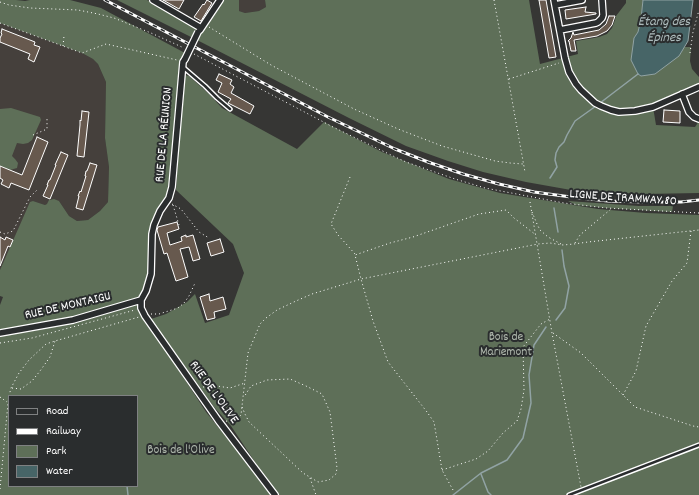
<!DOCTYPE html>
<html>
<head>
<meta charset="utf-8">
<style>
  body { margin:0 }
  #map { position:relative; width:699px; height:495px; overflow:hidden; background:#363634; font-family:Dekko,sans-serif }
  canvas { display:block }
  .legend { position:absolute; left:8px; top:395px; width:130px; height:92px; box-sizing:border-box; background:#2a2d2e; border:1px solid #7f8182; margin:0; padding:5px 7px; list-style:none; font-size:12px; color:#fff }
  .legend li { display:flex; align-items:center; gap:8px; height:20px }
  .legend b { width:20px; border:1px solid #7f8182 }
</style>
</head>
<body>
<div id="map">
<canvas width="699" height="495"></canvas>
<ul class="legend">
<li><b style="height:5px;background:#2a2d2e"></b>Road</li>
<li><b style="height:5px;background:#fff"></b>Railway</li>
<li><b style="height:11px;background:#5e6f58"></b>Park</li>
<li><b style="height:11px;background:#476567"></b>Water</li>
</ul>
</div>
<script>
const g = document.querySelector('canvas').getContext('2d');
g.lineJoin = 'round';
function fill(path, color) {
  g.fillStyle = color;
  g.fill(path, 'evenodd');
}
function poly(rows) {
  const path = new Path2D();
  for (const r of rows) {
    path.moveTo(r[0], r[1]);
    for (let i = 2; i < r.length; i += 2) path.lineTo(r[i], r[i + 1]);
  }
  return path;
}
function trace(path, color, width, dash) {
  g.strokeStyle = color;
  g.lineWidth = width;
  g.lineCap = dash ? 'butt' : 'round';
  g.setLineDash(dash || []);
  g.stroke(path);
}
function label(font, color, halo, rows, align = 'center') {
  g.font = font + ' Dekko,sans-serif';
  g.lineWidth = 4;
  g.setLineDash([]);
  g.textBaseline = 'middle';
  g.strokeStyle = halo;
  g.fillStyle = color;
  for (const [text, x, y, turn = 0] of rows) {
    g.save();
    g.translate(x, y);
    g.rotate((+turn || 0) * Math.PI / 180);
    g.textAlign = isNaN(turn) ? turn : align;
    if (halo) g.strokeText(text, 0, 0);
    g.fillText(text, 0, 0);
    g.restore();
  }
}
fill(poly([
  [239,0,265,0,266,7,259,11,245,13,239,11],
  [0,23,82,53,93,59,98,64,106,82,105,138,109,167,108,202,100,211,88,220,77,221,69,216,59,201,45,205,33,201,0,271]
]), '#45403c');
fill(poly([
  [0,0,16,0,25,1,30,0,70,0,101,8,185,53,170,191,153,222,149,236,151,253,147,281,140,296,129,301,106,308,50,323,18,329,0,329,0,305,3,297,0,296,0,270,30,202,33,201,45,205,47,204,49,200,54,199,59,201,69,216,77,221,88,220,100,211,108,202,109,167,105,138,106,82,98,64,93,59,82,53,0,23],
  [117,0,147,0,198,29,193,38],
  [220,0,239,0,239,11,245,13,259,11,266,7,265,0,529,0,540,64,578,54,576,41,594,38,599,37,607,34,612,28,615,20,616,16,626,3,626,0,643,0,641,19,638,32,634,38,679,56,684,47,691,47,690,61,692,69,699,77,699,87,653,107,656,125,695,127,699,121,699,193,643,194,571,190,526,182,483,172,448,161,406,146,349,118,197,40,201,28],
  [185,75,189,76,209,94,222,108,297,149,324,122,382,152,449,179,500,193,598,209,646,213,699,215,699,495,277,495,231,426,214,407,151,319,166,314,187,302,195,294,205,323,229,315,244,273,233,244,176,190,180,127],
  [11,108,40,117,41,120,32,140,28,143,23,144,17,143,12,156,15,159,18,163,17,168,10,170,0,166,0,109],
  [568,201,639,206,673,206,672,212,606,208,576,205],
  [135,304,140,308,146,320,206,412,250,466,272,495,0,495,0,334,33,331,107,313],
  [9,396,137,396,137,486,9,486]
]), '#5e6f58');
const water = poly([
  [643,0,693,0,688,41,679,56,655,74,641,76,638,74,631,60,634,38,638,32,641,19,643,0]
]);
fill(water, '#476567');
trace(water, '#91a3a4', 1);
trace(poly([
  [600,103,638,74],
  [550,178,557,167,555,160,556,153,559,147,564,142,567,135,575,121,596,106],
  [554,208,558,232],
  [556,320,565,308,569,286,564,266,562,250],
  [481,474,488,492,491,495],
  [127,486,128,495],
  [453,495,481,473,507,460,523,438,531,403,529,375,534,345,546,327]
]), '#91a3a4', 1.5);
const building = poly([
  [163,0,184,0,179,9,163,0],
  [207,0,212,3,201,21,194,17,203,4,204,5,207,0],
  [539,0,546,0,556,57,549,58,539,0],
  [586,7,585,12,596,13,596,14,566,19,565,10,586,7],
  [609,16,615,16,612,25,607,31,597,36,574,40,576,51,571,51,569,41,568,41,571,38,573,32,574,35,599,30,606,24,609,16],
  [2,29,35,42,34,45,40,47,34,62,28,59,30,54,0,42,0,38,2,34,1,33,2,29],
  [219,74,232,80,230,84,234,87,231,93,254,106,250,114,228,103,231,99,218,92,222,83,216,80,219,74],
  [664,110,680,111,680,123,663,122,664,110],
  [82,111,89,112,84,157,77,156,80,125,80,120,81,121,82,111],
  [37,137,48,142,29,190,11,183,9,188,1,184,3,180,0,178,0,166,22,175,37,137],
  [61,152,68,155,50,199,43,196,48,185,47,185,49,180,50,180,56,165,55,165,61,152],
  [90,163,97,165,83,210,76,208,79,196,78,196,80,191,81,192,86,176,85,176,86,171,87,171,90,163],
  [177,222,179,229,167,233,170,245,182,241,181,237,186,235,186,237,193,235,200,259,193,261,189,247,180,249,188,277,176,281,167,253,164,254,157,230,158,227,177,222],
  [0,237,5,240,6,237,13,240,10,247,8,246,0,266,0,237],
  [220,239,224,252,211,256,207,243,220,239],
  [209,294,210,301,223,297,226,309,214,312,215,318,207,320,200,297,209,294]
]);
fill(building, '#67594e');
trace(building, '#fff', 1);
const service = poly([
  [184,68,205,86,217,98,230,109],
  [569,495,699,445]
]);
const minor = poly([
  [153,0,201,28],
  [554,0,565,58,569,72,576,84,581,90,595,103,601,106,611,110,619,112,635,111,653,107,699,87],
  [555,5,582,0],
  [200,30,220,0],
  [560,30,596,23,598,22,602,18,603,15,602,0],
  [682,94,689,112,694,117,699,119],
  [141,300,146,291,151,274,152,234,154,225,160,211,169,198,172,187,183,62,185,59],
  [141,300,141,308,145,316,218,420,275,495],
  [0,333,73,320,141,300]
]);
trace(service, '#fff', 5.5);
trace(minor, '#fff', 8);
trace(poly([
  [494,0,525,172],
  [0,2,9,5,30,8,78,10,98,14,114,18,151,33,184,48],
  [0,23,82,53,106,44,177,60],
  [209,27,271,65,354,109,398,129,442,146,495,161,510,163,523,164],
  [63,46,64,36],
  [690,53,693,32,699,10],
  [194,54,333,127,391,155,406,162,455,179,485,188,564,203,606,208,699,213],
  [509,79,559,63],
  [33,135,47,129,47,119],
  [350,177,331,224,338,235,348,246,355,254],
  [530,202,552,333,581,487],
  [172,204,181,209,199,232,209,238],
  [173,205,179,225],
  [532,212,537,224,540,230,548,237,561,244],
  [0,232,5,234,13,231,30,197,37,190],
  [575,243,580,235,611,209],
  [151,314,159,314,178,308,184,303,189,296,195,283],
  [553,333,581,353,635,407,693,426,699,427],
  [0,343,32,338,135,310],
  [203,387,217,386,230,388,245,383],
  [12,388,21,389,32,381,40,371,50,357,55,341],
  [623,395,636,371,646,326,672,281,687,263,691,231],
  [9,396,11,388,19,373,29,360,46,344,55,341,139,317],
  [0,397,7,402],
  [242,407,245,414,249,422,303,473,318,482,329,480,336,474,337,468,330,412,322,394,306,386,290,379,267,380,251,386,244,397],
  [226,421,230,422,236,420,241,415,248,353,260,324,266,318,277,310,296,301,312,294,361,279,538,244,550,243,563,245,574,244,588,242,699,230],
  [442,470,476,459,488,451,503,433,517,421,521,409,524,390,523,347,541,324,550,319],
  [310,478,316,495],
  [0,489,8,403,9,397],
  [453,490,442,470,434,422,427,412,388,362,373,321,361,279,355,255,390,243,413,237,479,214,506,210,514,218,536,235]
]), '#fff', 1, [1, 3]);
trace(service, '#2a2d2e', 2.5);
trace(minor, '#2a2d2e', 5.5);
const rail = poly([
  [105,0,328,117,395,149,428,162,463,174,499,184,534,192,571,197,608,201,644,202,681,202,699,200]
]);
trace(rail, '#fff', 3);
trace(rail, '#2a2d2e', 1.5, [4.5]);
const minorBridge = poly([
  [185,59,198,32]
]);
trace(minorBridge, '#fff', 8, []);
trace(minorBridge, '#2a2d2e', 5.5);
label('13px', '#fff', '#2a2d2e', [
  ["RUE DE LA RÉUNION",165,135,-85],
  ["LIGNE DE TRAMWAY 80",623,199,4],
  ["RUE DE MONTAIGU",68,307,-13],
  ["RUE DE L'OLIVE",213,393,54]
]);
label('13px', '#aeb7ac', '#2a2d2e', [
  ["Bois de",506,338],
  ["Mariemont",506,353],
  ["Bois de l'Olive",181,451]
]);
label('italic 14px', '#acbabb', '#2a2d2e', [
  ["Étang des",664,23],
  ["Épines",664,39]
]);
</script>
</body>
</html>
